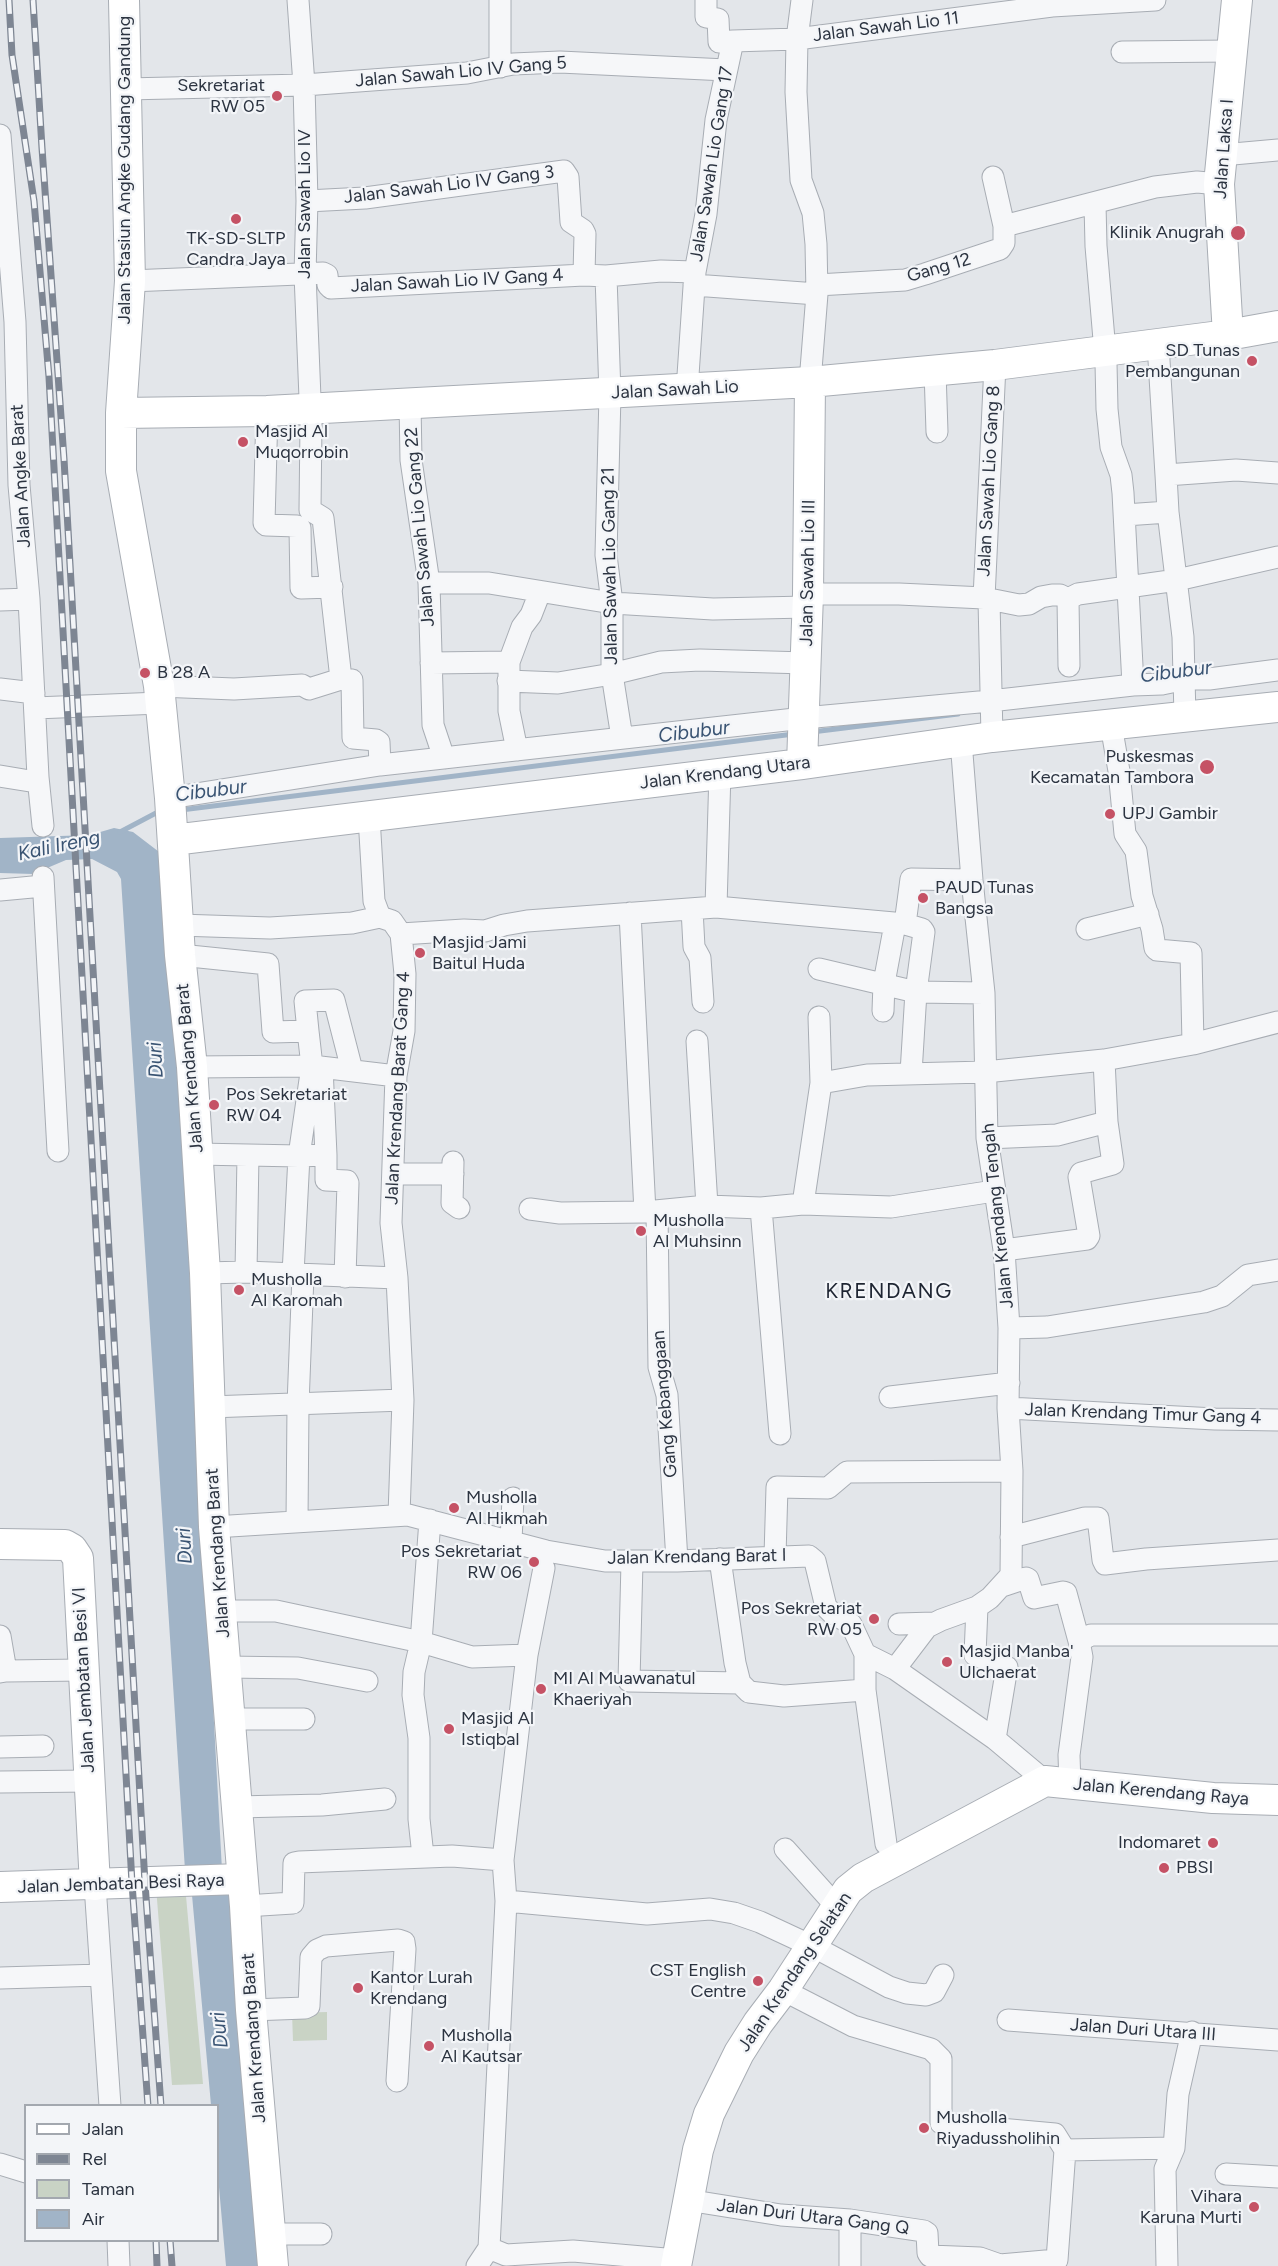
<!DOCTYPE html>
<html>
<head>
<meta charset="utf-8">
<style>
  body { margin:0 }
  #map { position:relative; width:1278px; height:2266px; overflow:hidden; background:#e3e6ea; font-family:Figtree,sans-serif }
  canvas { display:block }
  .legend { position:absolute; left:24px; top:2104px; width:195px; height:138px; box-sizing:border-box; background:#f3f5f8; border:2px solid #a3a8af; margin:0; padding:8px 10px; list-style:none; font-size:18px; color:#2c3441 }
  .legend li { display:flex; align-items:center; gap:12px; height:30px }
  .legend b { width:30px; border:2px solid #a3a8af }
</style>
</head>
<body>
<div id="map">
<canvas width="1278" height="2266"></canvas>
<ul class="legend">
<li><b style="height:8px;background:#fff"></b>Jalan</li>
<li><b style="height:8px;background:#7e8693"></b>Rel</li>
<li><b style="height:16px;background:#c9d3c5"></b>Taman</li>
<li><b style="height:16px;background:#a1b4c7"></b>Air</li>
</ul>
</div>
<script>
const g = document.querySelector('canvas').getContext('2d');
g.lineJoin = 'round';
function fill(path, color) {
  g.fillStyle = color;
  g.fill(path, 'evenodd');
}
function poly(rows) {
  const path = new Path2D();
  for (const r of rows) {
    path.moveTo(r[0], r[1]);
    for (let i = 2; i < r.length; i += 2) path.lineTo(r[i], r[i + 1]);
  }
  return path;
}
function trace(path, color, width, dash) {
  g.strokeStyle = color;
  g.lineWidth = width;
  g.lineCap = dash ? 'butt' : 'round';
  g.setLineDash(dash || []);
  g.stroke(path);
}
function label(font, color, halo, rows, align = 'center') {
  g.font = font + ' Figtree,sans-serif';
  g.lineWidth = 4.5;
  g.setLineDash([]);
  g.textBaseline = 'middle';
  g.strokeStyle = halo;
  g.fillStyle = color;
  for (const [text, x, y, turn = 0] of rows) {
    g.save();
    g.translate(x, y);
    g.rotate((+turn || 0) * Math.PI / 180);
    g.textAlign = isNaN(turn) ? turn : align;
    if (halo) g.strokeText(text, 0, 0);
    g.fillText(text, 0, 0);
    g.restore();
  }
}
fill(poly([
  [185,1885,203,2084,172,2085,156,1887],
  [327,2012,327,2040,293,2041,292,2013]
]), '#c9d3c5');
fill(poly([
  [114,828,133,832,167,858,222,1870,185,1870,121,879,117,872,92,859,66,860,33,874,0,873,0,838,90,835],
  [230,1883,262,2266,226,2266,218,2176,218,2106,211,2105,191,1884]
]), '#a1b4c7');
trace(poly([
  [812,732,958,714],
  [181,810,794,734],
  [120,832,156,813,163,812]
]), '#a1b4c7', 5);
const street = poly([
  [500,0,500,67],
  [706,0,706,17,718,19,719,42,733,41],
  [802,0,797,39,796,92,801,180,813,213,816,244,817,294,810,382],
  [1122,52,1232,51],
  [126,89,304,85,467,73,513,64,560,62,726,70],
  [0,135,15,322,19,485,29,599,38,777,43,826],
  [1222,155,1278,150],
  [993,177,1004,226,1155,187,1197,182,1219,184],
  [307,201,365,198,564,171,568,177,571,222,583,230,585,234,584,275],
  [1095,204,1096,246,1106,363,1107,409,1111,447,1121,475,1123,493,1133,685],
  [606,276,661,271,695,272],
  [130,281,323,273,327,275,328,285,331,288,584,275,606,276,610,394,606,555,612,603,612,674,622,738],
  [694,285,817,294],
  [817,285,905,280,925,274,1000,249,1004,243,1004,226],
  [1158,344,1166,475],
  [935,371,937,432],
  [687,390,695,272,706,214,716,120,733,41,797,39,1052,6,1155,0],
  [410,403,411,460,429,583,433,725,444,758],
  [267,411,264,523,266,525,297,526,300,528,301,588,332,587],
  [1125,515,1168,512],
  [429,583,489,583,612,603,713,609,807,607],
  [808,594,899,594,984,598,1019,605,1029,604,1041,597,1052,595,1060,595,1068,599,1078,594,1177,580,1278,557],
  [984,598,995,365],
  [1068,599,1069,666],
  [0,600,29,599],
  [989,600,992,737],
  [431,663,509,662],
  [341,679,352,680,353,738,376,740,379,742,380,765],
  [508,681,558,683,612,674,661,662,700,660,806,663],
  [159,686,234,689,302,685,309,689,341,679,323,518,310,510,311,423,305,274,307,201,304,85,298,0],
  [0,689,34,693],
  [35,708,160,703],
  [1185,717,1183,637,1168,512,1166,475,1236,470,1278,473],
  [1111,725,1119,771,1125,834,1136,851,1142,896,1152,929,1155,948,1157,950,1191,953,1193,1044],
  [517,750,509,711,509,662,522,627,531,615,540,592],
  [0,776,30,781,37,780,38,777],
  [170,798,380,765,804,718,990,701,1133,685,1162,684,1186,679,1209,679,1278,670],
  [369,817,374,901,380,917,392,921,401,934,405,974,404,1031,396,1076,391,1223,397,1278,403,1400,399,1515],
  [43,877,58,1151],
  [0,890,43,886],
  [716,907,720,772],
  [692,909,694,947,700,958,703,1002],
  [630,913,645,1212],
  [905,924,911,879,972,880],
  [179,925,270,928,352,923,380,917],
  [1087,929,1148,914],
  [401,934,464,930,485,931,504,925,527,921,716,907,905,924,922,929,924,932,916,992,911,1073],
  [180,955,268,964,273,1032,308,1031,312,1066,299,1156,326,1155,326,1180,347,1181,348,1183,345,1277],
  [819,969,916,992,984,993],
  [883,1011,884,983,895,924],
  [819,1017,821,1083],
  [308,1031,305,1001,334,1000,352,1070],
  [697,1041,707,1206],
  [192,1067,312,1066,396,1076],
  [322,1067,326,1155],
  [987,1138,1057,1135,1107,1122,1104,1060],
  [197,1154,299,1156,293,1274],
  [453,1162,452,1203,459,1208],
  [394,1174,453,1174],
  [803,1204,821,1083,867,1075,985,1072,1104,1060,1193,1044,1278,1022],
  [761,1208,780,1434],
  [530,1209,560,1213,645,1212,707,1206,761,1208,803,1204,891,1207,994,1191],
  [657,1211,659,1367,667,1395,677,1561],
  [1004,1250,1087,1239,1089,1236,1079,1177,1081,1173,1113,1164,1107,1122],
  [246,1272,248,1155],
  [205,1273,246,1272,397,1278],
  [1009,1328,1047,1327,1204,1302,1222,1296,1248,1275,1278,1270],
  [890,1397,1009,1383],
  [210,1407,403,1400],
  [1008,1408,1215,1419,1278,1420],
  [297,1521,298,1405,303,1275],
  [214,1527,408,1515,546,1551,605,1561,677,1561,809,1556,815,1561,826,1607,832,1613,851,1624,865,1654,895,1669,995,1739,1045,1781],
  [1011,1537,1085,1518,1098,1518,1103,1560,1105,1564,1146,1559,1278,1550],
  [511,1541,513,1498],
  [775,1556,777,1487,828,1488,847,1472,1012,1471],
  [720,1559,735,1663,740,1683,749,1692,784,1696,865,1690],
  [632,1562,629,1681,740,1683],
  [1002,1586,1026,1578,1028,1579,1034,1598,1063,1592,1066,1593,1079,1641],
  [977,1607,975,1655,1007,1667,995,1739],
  [222,1611,276,1611,421,1642,472,1657,527,1655],
  [899,1624,934,1623],
  [0,1636,6,1671,0,1672],
  [865,1654,865,1690,886,1844],
  [226,1667,298,1668,367,1681],
  [895,1669,927,1627,941,1620,977,1607,990,1598,1011,1575,1012,1471,1008,1408,1009,1328,1004,1250,987,1138,984,993,972,880,961,741],
  [6,1671,82,1670],
  [230,1719,304,1719],
  [0,1747,43,1746],
  [0,1782,90,1781],
  [1070,1785,1069,1755,1082,1657,1079,1641,1091,1635,1278,1635],
  [237,1807,322,1805,385,1799],
  [785,1849,837,1907],
  [423,1856,419,1819,419,1738,413,1695,414,1672,421,1642,430,1520],
  [95,1885,110,2106],
  [506,1901,647,1914,710,1909,734,1913,760,1922,818,1949,889,1987,907,1993,926,1995,934,1992,943,1975],
  [245,1906,293,1903,294,1863,299,1862,452,1856,503,1860],
  [0,1978,101,1975],
  [783,1990,853,2026,931,2049,941,2059,941,2123,944,2124,1055,2134,1065,2150,1174,2148],
  [251,2010,305,2008,309,2006,311,1957,317,1950,326,1946,398,1940,404,1942,405,1949,397,2081],
  [1008,2020,1278,2040],
  [0,2164,26,2172],
  [1226,2174,1278,2177],
  [687,2200,781,2215,850,2220,924,2231,927,2233,928,2253,930,2256,980,2258,1000,2265,1057,2260,1065,2150],
  [270,2234,321,2234],
  [118,2240,119,2266],
  [489,2248,506,2255,573,2251,677,2260],
  [477,2266,489,2248,506,1901,503,1860,527,1655,544,1568],
  [850,2266,850,2220],
  [1167,2266,1165,2169,1174,2148,1178,2094,1192,2032]
]);
const secondary = poly([
  [124,0,130,281,121,413,121,471,159,686,170,798,180,955,192,1067,205,1273,214,1527,245,1906,251,2010,273,2266],
  [1228,335,1219,184,1237,0],
  [121,413,267,411,810,382,995,365,1228,335,1278,326],
  [802,764,808,594,810,382],
  [173,840,802,764,992,737,1278,707],
  [0,1544,65,1545,72,1549,78,1558,95,1885],
  [0,1887,241,1879],
  [676,2266,698,2150,709,2114,739,2053,758,2023,783,1990,848,1890,863,1878,1045,1781,1213,1798,1278,1800]
]);
trace(street, '#a8adb4', 23);
trace(secondary, '#a8adb4', 32);
trace(street, '#f6f7f9', 21);
trace(secondary, '#fff', 30);
const rail = poly([
  [9,0,12,55,34,201,49,377,132,1883,148,2106],
  [33,0,42,148,64,459,145,1883,161,2106],
  [156,2240,157,2266],
  [170,2240,172,2266]
]);
trace(rail, '#7e8693', 7);
trace(rail, '#f3f5f8', 4.5, [14]);
for (const [x, y, r, color] of [
  [277,96,6,"#c55265"],
  [236,219,6,"#c55265"],
  [1238,233,8,"#c55265"],
  [1252,361,6,"#c55265"],
  [243,442,6,"#c55265"],
  [145,673,6,"#c55265"],
  [1207,767,8,"#c55265"],
  [1110,814,6,"#c55265"],
  [923,898,6,"#c55265"],
  [420,953,6,"#c55265"],
  [214,1105,6,"#c55265"],
  [641,1231,6,"#c55265"],
  [239,1290,6,"#c55265"],
  [454,1508,6,"#c55265"],
  [534,1562,6,"#c55265"],
  [874,1619,6,"#c55265"],
  [947,1662,6,"#c55265"],
  [541,1689,6,"#c55265"],
  [449,1729,6,"#c55265"],
  [1213,1843,6,"#c55265"],
  [1164,1868,6,"#c55265"],
  [758,1981,6,"#c55265"],
  [358,1988,6,"#c55265"],
  [429,2046,6,"#c55265"],
  [924,2128,6,"#c55265"],
  [1254,2207,6,"#c55265"]
]) {
  const dot = new Path2D();
  dot.arc(x, y, r, 0, 2 * Math.PI);
  g.fillStyle = color;
  g.fill(dot);
  trace(dot, '#f3f5f8', 2);
}
label('18px', '#2c3441', '#f3f5f8', [
  ["Jalan Sawah Lio 11",886,27,-7],
  ["Jalan Sawah Lio IV Gang 5",461,72,-5],
  ["Jalan Laksa I",1224,149,-86],
  ["Jalan Sawah Lio Gang 17",712,164,-81],
  ["Jalan Stasiun Angke Gudang Gandung",125,170,-90],
  ["Jalan Sawah Lio IV Gang 3",449,185,-7],
  ["Jalan Sawah Lio IV",305,204,-90],
  ["Gang 12",939,268,-16],
  ["Jalan Sawah Lio IV Gang 4",457,281,-3],
  ["Jalan Sawah Lio",675,390,-3],
  ["Jalan Angke Barat",21,476,-93],
  ["Jalan Sawah Lio Gang 8",989,481,-87],
  ["Jalan Sawah Lio Gang 22",420,527,-95],
  ["Jalan Sawah Lio Gang 21",610,566,-91],
  ["Jalan Sawah Lio III",808,573,-89],
  ["Jalan Krendang Utara",725,773,-7],
  ["Jalan Krendang Barat",190,1068,-95],
  ["Jalan Krendang Barat Gang 4",398,1088,-87],
  ["Jalan Krendang Tengah",998,1216,-96],
  ["Gang Kebanggaan",665,1404,-95],
  ["Jalan Krendang Timur Gang 4",1143,1414,2],
  ["Jalan Krendang Barat",218,1553,-94],
  ["Jalan Krendang Barat I",697,1557,-1],
  ["Jalan Jembatan Besi VI",84,1680,-93],
  ["Jalan Kerendang Raya",1161,1792,5],
  ["Jalan Jembatan Besi Raya",121,1884,-2],
  ["Jalan Krendang Selatan",795,1972,-56],
  ["Jalan Duri Utara III",1143,2030,4],
  ["Jalan Krendang Barat",254,2038,-94],
  ["Jalan Duri Utara Gang Q",813,2217,7]
]);
label('18px', '#2c3441', '#f3f5f8', [
  ["Sekretariat",265,86,"right"],
  ["RW 05",265,107,"right"],
  ["Klinik Anugrah",1224,233,"right"],
  ["TK-SD-SLTP",236,239,"center"],
  ["Candra Jaya",236,260,"center"],
  ["SD Tunas",1240,351,"right"],
  ["Pembangunan",1240,372,"right"],
  ["Masjid Al",255,432],
  ["Muqorrobin",255,453],
  ["B 28 A",157,673],
  ["Puskesmas",1194,757,"right"],
  ["Kecamatan Tambora",1194,778,"right"],
  ["UPJ Gambir",1122,814],
  ["PAUD Tunas",935,888],
  ["Bangsa",935,909],
  ["Masjid Jami",432,943],
  ["Baitul Huda",432,964],
  ["Pos Sekretariat",226,1095],
  ["RW 04",226,1116],
  ["Musholla",653,1221],
  ["Al Muhsinn",653,1242],
  ["Musholla",251,1280],
  ["Al Karomah",251,1301],
  ["Musholla",466,1498],
  ["Al Hikmah",466,1519],
  ["Pos Sekretariat",522,1552,"right"],
  ["RW 06",522,1573,"right"],
  ["Pos Sekretariat",862,1609,"right"],
  ["RW 05",862,1630,"right"],
  ["Masjid Manba'",959,1652],
  ["Ulchaerat",959,1673],
  ["MI Al Muawanatul",553,1679],
  ["Khaeriyah",553,1700],
  ["Masjid Al",461,1719],
  ["Istiqbal",461,1740],
  ["Indomaret",1201,1843,"right"],
  ["PBSI",1176,1868],
  ["CST English",746,1971,"right"],
  ["Centre",746,1992,"right"],
  ["Kantor Lurah",370,1978],
  ["Krendang",370,1999],
  ["Musholla",441,2036],
  ["Al Kautsar",441,2057],
  ["Musholla",936,2118],
  ["Riyadussholihin",936,2139],
  ["Vihara",1242,2197,"right"],
  ["Karuna Murti",1242,2218,"right"]
], 'left');
label('italic 20px', '#395372', '#f3f5f8', [
  ["Cibubur",1176,672,-7],
  ["Cibubur",694,732,-7],
  ["Cibubur",211,791,-7],
  ["Kali Ireng",59,846,-12],
  ["Duri",156,1060,-93],
  ["Duri",185,1546,-93],
  ["Duri",220,2030,-96]
]);
g.letterSpacing = '1.5px';
label('21px', '#1e2532', '#f3f5f8', [
  ["KRENDANG",889,1292]
]);
g.letterSpacing = '0px';
</script>
</body>
</html>
